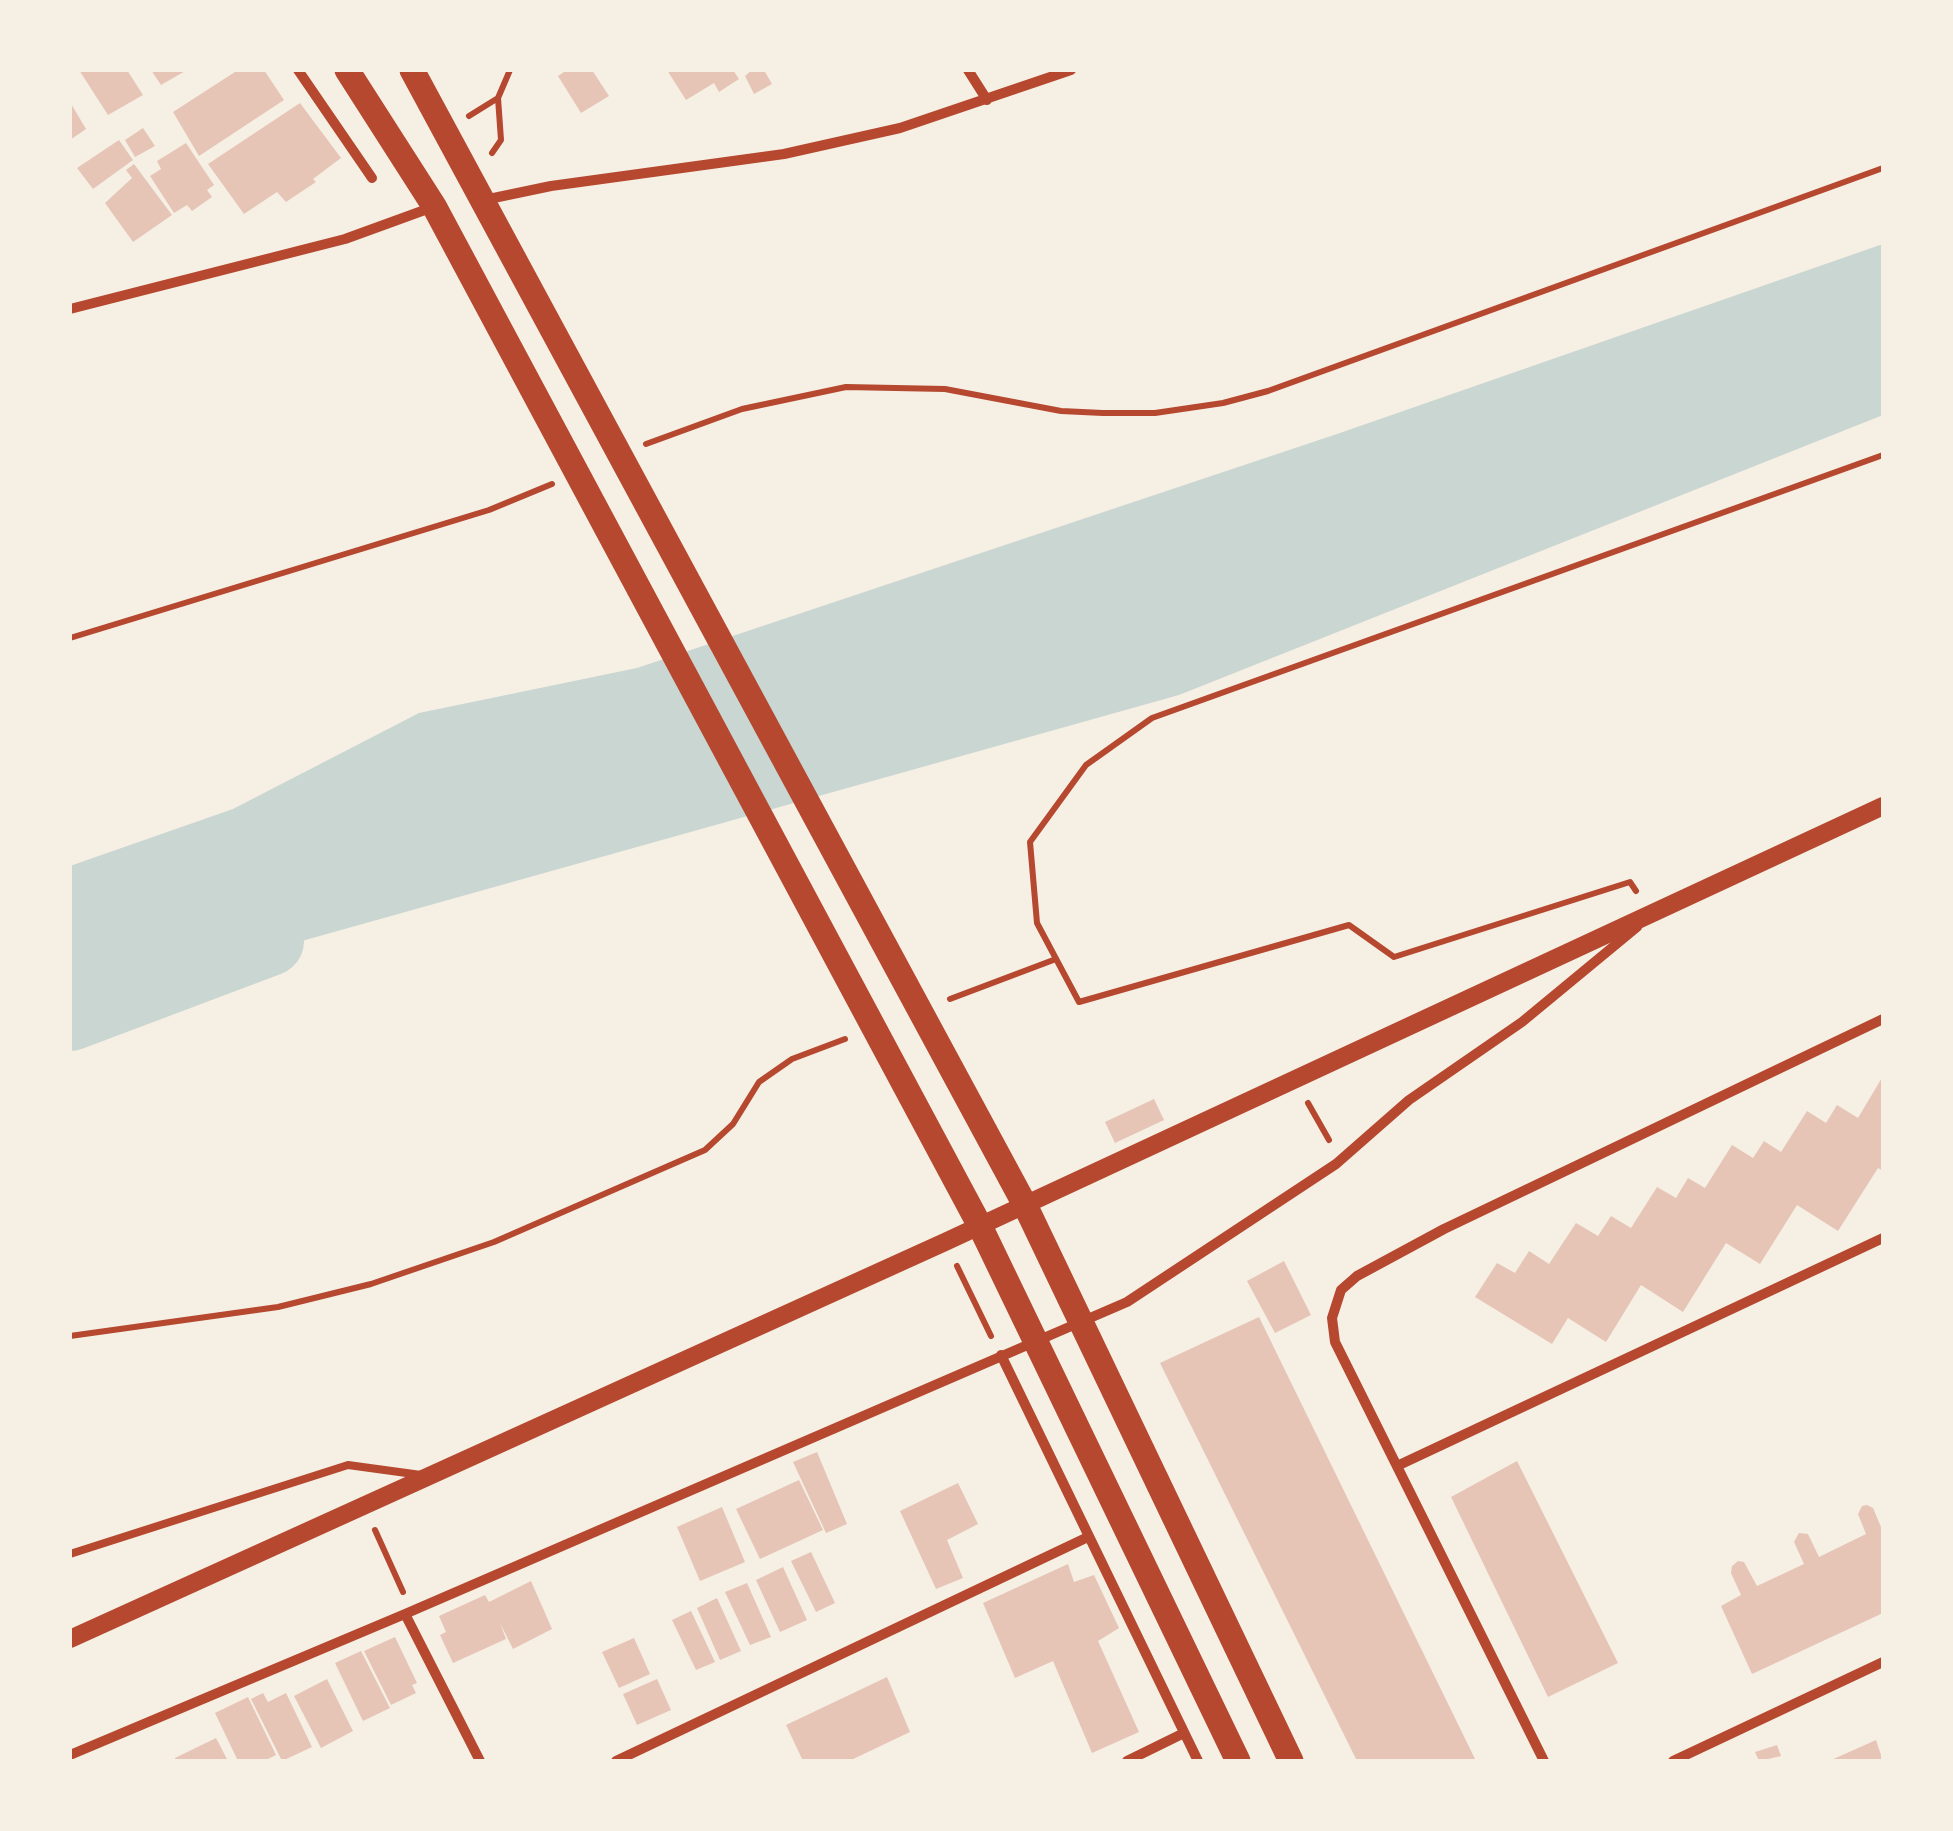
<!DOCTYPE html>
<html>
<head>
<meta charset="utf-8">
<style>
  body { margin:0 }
  #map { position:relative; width:1953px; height:1831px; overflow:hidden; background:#f6efe4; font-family:"Fira Sans Condensed",sans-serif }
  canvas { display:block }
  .frame { position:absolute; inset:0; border:72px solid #f6efe4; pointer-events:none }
</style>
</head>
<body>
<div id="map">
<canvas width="1953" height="1831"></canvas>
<div class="frame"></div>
</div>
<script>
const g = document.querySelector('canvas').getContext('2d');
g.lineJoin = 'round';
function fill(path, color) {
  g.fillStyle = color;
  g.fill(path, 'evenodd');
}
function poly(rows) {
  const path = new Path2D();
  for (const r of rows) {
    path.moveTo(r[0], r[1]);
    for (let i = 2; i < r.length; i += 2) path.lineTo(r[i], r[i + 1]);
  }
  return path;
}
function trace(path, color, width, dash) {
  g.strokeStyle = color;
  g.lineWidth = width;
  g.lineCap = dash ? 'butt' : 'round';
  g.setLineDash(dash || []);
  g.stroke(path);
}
fill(poly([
  [1883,244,1883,415,1179,695,70,1006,70,866,233,809,419,713,637,668,1340,433]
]), '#c9d6d2');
trace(poly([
  [70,1016,269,941]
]), '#c9d6d2', 70);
fill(poly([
  [79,70,127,70,143,95,108,115],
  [151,70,187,70,161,85],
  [238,70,264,70,284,100,199,156,173,112],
  [567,70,592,70,609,96,581,113,558,76],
  [667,70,733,70,739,79,719,92,714,83,686,100],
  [752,70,764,70,772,84,754,94,745,76],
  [70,102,86,129,70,140],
  [300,103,341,158,313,179,316,182,286,202,277,192,244,214,208,164],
  [143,128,155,146,135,157,125,140],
  [119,140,133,160,93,189,77,168],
  [186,143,214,185,207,190,212,197,192,211,187,205,174,213,150,176,161,169,157,161],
  [134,164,172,215,133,242,105,203,132,178,126,170],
  [1883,1076,1883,1171,1878,1168,1838,1231,1797,1205,1760,1264,1726,1243,1683,1312,1641,1285,1606,1342,1568,1318,1552,1344,1475,1297,1497,1263,1515,1273,1529,1251,1549,1264,1576,1223,1598,1236,1611,1216,1631,1228,1657,1187,1676,1198,1688,1178,1705,1188,1732,1145,1753,1158,1764,1141,1781,1152,1807,1111,1826,1123,1837,1105,1858,1118],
  [1154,1099,1164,1120,1115,1143,1105,1122],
  [1284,1261,1311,1315,1275,1333,1247,1281],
  [1259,1317,1476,1761,1357,1761,1160,1363],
  [817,1452,847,1524,826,1533,793,1462],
  [1517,1461,1618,1663,1548,1697,1451,1497],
  [799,1480,823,1530,760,1559,736,1509],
  [958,1483,978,1524,947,1540,963,1578,936,1589,900,1511],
  [1867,1505,1873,1508,1881,1527,1883,1526,1883,1613,1752,1674,1721,1606,1741,1595,1731,1573,1732,1566,1738,1561,1744,1562,1757,1586,1804,1564,1794,1542,1799,1533,1808,1534,1819,1557,1866,1534,1858,1514,1862,1506],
  [722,1507,745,1562,700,1581,677,1527],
  [811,1552,835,1603,816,1612,791,1561],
  [1068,1564,1074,1582,1094,1575,1119,1628,1098,1641,1139,1732,1092,1753,1053,1661,1015,1678,983,1603],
  [783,1567,807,1620,780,1632,756,1580],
  [531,1581,552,1629,513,1649,500,1623,506,1639,453,1663,440,1635,446,1632,439,1616,485,1595,489,1602],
  [747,1583,771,1637,750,1645,725,1592],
  [717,1598,741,1651,720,1660,697,1608],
  [691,1611,715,1662,696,1670,672,1620],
  [395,1637,417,1683,412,1685,416,1693,391,1705,364,1651],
  [634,1638,650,1674,619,1688,602,1652],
  [361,1651,390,1708,363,1721,335,1663],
  [887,1677,910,1732,849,1761,803,1761,786,1725],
  [327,1679,353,1731,321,1748,294,1696],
  [657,1679,671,1710,637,1725,623,1694],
  [263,1693,268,1702,286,1693,312,1747,282,1761,251,1699],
  [248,1697,276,1755,264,1761,238,1761,215,1713],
  [216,1738,228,1761,176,1761,175,1758],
  [1876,1740,1883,1761,1829,1761],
  [1777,1745,1781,1756,1759,1761,1755,1752]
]), '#e6c5b7');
trace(poly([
  [469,116,498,98,510,70],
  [492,153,501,140,498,98],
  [646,444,742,409,846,387,945,389,1061,411,1103,413,1155,413,1223,403,1268,391,1883,168],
  [70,638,489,510,552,484],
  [1636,891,1630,882,1394,957,1349,925,1079,1002,1037,923,1030,842,1086,765,1152,718,1883,455],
  [950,999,1056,959],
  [1308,1103,1329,1140],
  [957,1266,991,1336],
  [70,1336,278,1307,371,1284,494,1242,705,1150,733,1124,759,1082,792,1059,845,1039],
  [375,1530,403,1592]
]), '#b5482f', 6);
trace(poly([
  [70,1554,348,1465,421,1475]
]), '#b5482f', 8);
trace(poly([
  [298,70,372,178],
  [968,70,987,100],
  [484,200,551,186,784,154,900,128,1071,70],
  [70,309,345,239,433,207],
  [1001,1355,1198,1761],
  [1397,1466,1883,1238],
  [405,1614,480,1761],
  [70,1755,405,1614,1127,1302,1336,1164,1409,1100,1522,1022,1637,927],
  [616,1761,1088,1537],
  [1127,1761,1184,1733],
  [1544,1761,1335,1342,1332,1318,1341,1290,1357,1276,1444,1229,1883,1019],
  [1673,1761,1883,1662]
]), '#b5482f', 10);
trace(poly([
  [70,1639,945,1242,1883,806]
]), '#b5482f', 18);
trace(poly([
  [347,70,434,206,980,1226,1238,1761],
  [412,70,1025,1205,1291,1761]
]), '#b5482f', 25);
</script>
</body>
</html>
